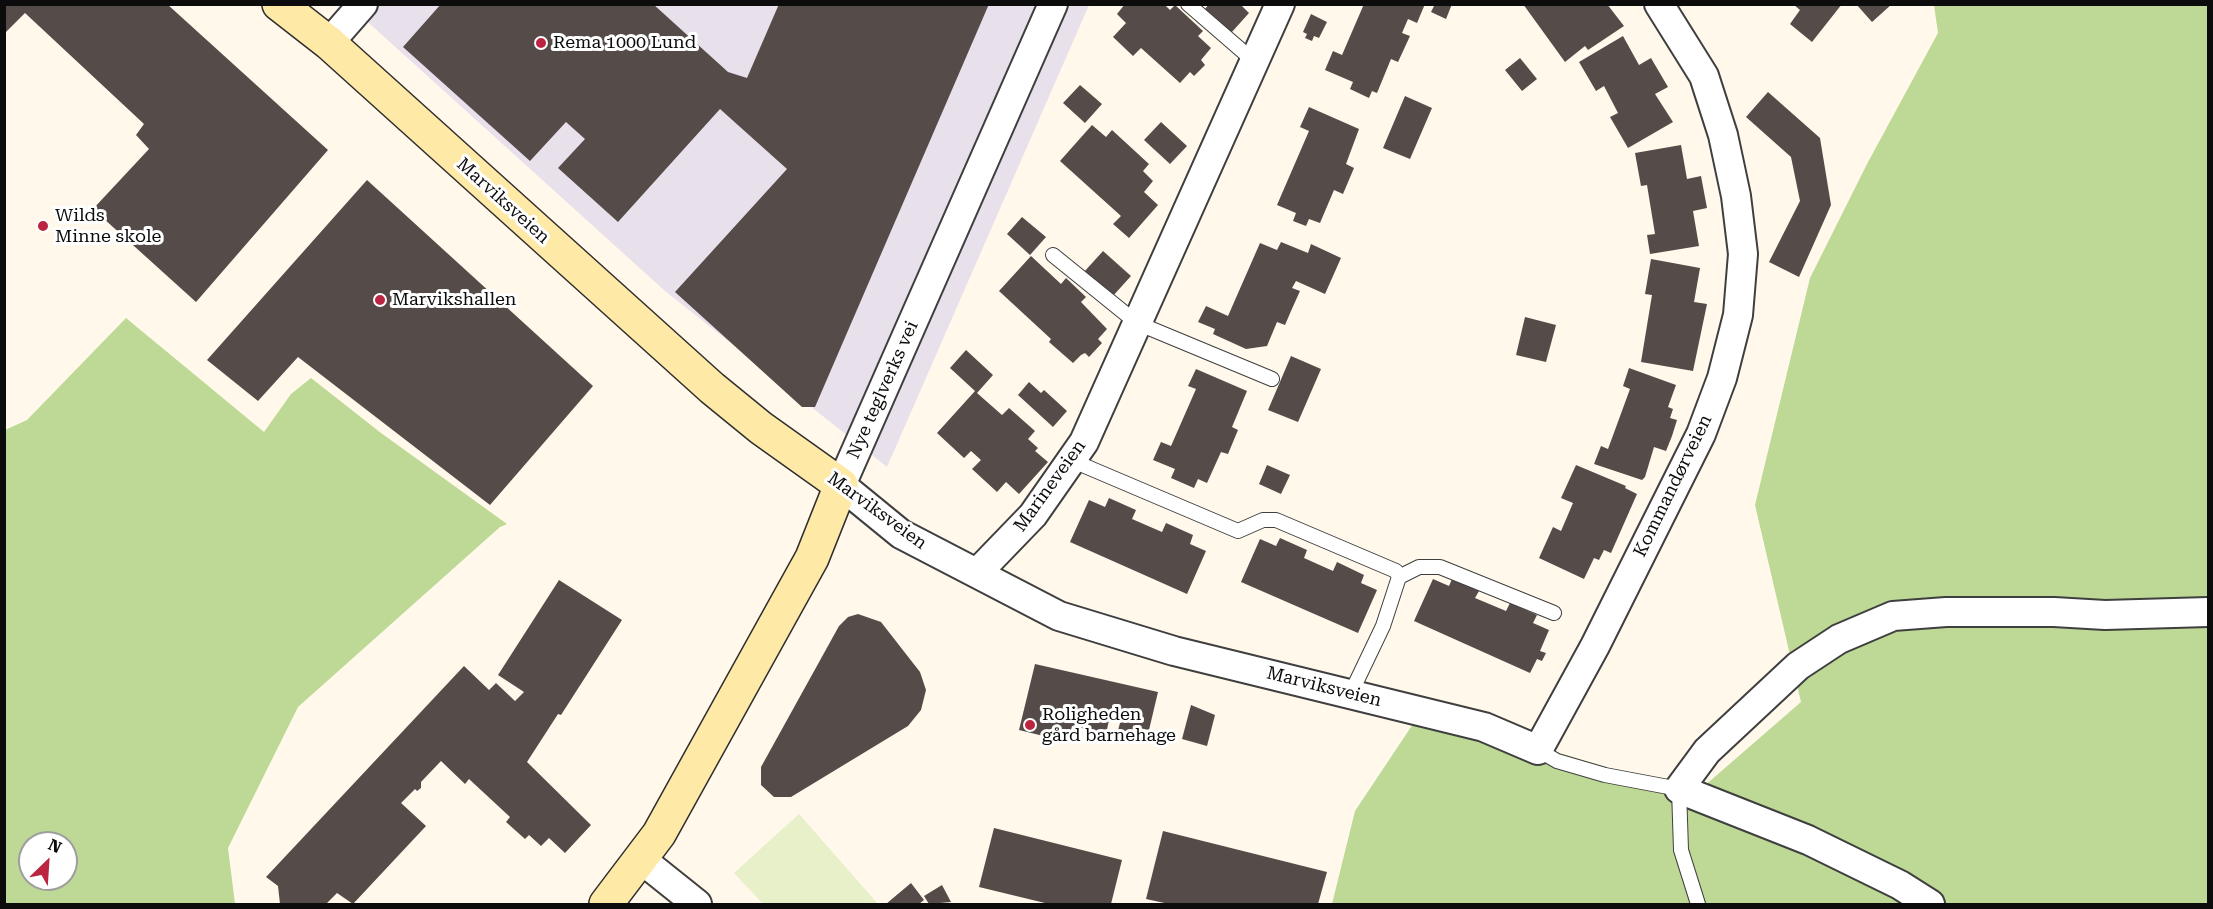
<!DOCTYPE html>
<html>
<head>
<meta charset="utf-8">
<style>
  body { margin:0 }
  #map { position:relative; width:2213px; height:909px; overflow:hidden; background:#fff8eb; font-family:"Roboto Serif",serif }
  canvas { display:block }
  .frame { position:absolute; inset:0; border:6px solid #0c0c0c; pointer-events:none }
  .north { position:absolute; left:18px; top:831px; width:60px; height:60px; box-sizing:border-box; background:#fff; border:2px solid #9e9e9e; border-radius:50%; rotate:25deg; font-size:16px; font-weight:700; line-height:24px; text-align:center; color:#0c0c0c }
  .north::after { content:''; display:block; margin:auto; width:21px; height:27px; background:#bb2541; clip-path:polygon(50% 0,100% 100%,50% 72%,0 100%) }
</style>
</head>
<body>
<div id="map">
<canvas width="2213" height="909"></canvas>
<div class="frame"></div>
<div class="north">N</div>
</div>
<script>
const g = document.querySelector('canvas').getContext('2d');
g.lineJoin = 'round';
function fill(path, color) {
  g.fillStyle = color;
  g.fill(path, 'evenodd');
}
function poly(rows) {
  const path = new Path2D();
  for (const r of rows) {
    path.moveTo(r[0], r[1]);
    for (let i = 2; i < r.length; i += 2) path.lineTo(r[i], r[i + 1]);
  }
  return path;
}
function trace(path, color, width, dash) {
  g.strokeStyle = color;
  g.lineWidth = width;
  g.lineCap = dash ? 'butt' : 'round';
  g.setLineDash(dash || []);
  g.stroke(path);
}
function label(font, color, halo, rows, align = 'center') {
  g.font = font + ' "Roboto Serif",serif';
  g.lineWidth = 6;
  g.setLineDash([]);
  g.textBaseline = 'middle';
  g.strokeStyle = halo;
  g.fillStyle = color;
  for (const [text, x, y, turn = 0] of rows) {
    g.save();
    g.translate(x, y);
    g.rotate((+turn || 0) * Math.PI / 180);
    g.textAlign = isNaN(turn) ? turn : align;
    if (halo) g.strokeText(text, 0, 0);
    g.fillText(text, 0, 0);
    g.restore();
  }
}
fill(poly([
  [349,5,1089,5,887,467,665,291]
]), '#e8e0eb');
fill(poly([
  [1934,5,2208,5,2208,904,1332,904,1355,811,1413,724,1500,735,1695,794,1801,702,1755,505,1810,278,1867,164,1938,33],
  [126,318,264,432,291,394,311,378,381,433,507,524,500,527,298,707,228,848,235,904,5,904,5,430,27,420],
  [30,843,66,843,66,879,30,879]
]), '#bdd995');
fill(poly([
  [799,814,878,904,763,904,734,873]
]), '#e7f0c8');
fill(poly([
  [4,4,167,4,328,150,196,302,93,209,149,149,136,135,144,124,25,13,4,34],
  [441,4,653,4,728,72,747,78,779,4,989,4,815,407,802,407,675,292,787,169,720,109,618,222,558,168,585,139,566,122,530,161,403,47],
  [1125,4,1164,4,1170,10,1175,5,1203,31,1198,36,1211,48,1201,60,1205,65,1194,76,1190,72,1180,83,1141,48,1133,56,1113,37,1126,23,1117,14],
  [1209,4,1240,4,1249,13,1231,33,1205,9],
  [1364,4,1425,4,1417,23,1408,19,1402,33,1410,36,1398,62,1391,59,1377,93,1372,91,1369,98,1350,89,1353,82,1325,70,1333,51,1342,55],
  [1435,4,1452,4,1446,19,1431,12],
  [1523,4,1607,4,1624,26,1588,50,1585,46,1565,62],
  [1793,4,1842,4,1812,42,1790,24,1800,10],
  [1856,4,1892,4,1872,22],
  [1311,14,1327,22,1319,38,1314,36,1312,41,1305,38,1307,34,1303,32],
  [1623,36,1639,65,1651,58,1668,87,1655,94,1673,122,1628,148,1610,117,1618,113,1604,86,1596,91,1579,62],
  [1520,58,1537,79,1522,91,1505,70],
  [1080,85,1102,104,1085,123,1063,103],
  [1768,92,1820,138,1831,205,1799,277,1769,262,1800,201,1791,157,1746,117],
  [1405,96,1432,108,1410,159,1383,148],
  [1309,107,1359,129,1346,164,1354,168,1343,194,1334,190,1320,223,1309,219,1306,226,1293,221,1296,213,1277,205,1309,131,1300,127],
  [1161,122,1187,146,1170,164,1144,140],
  [1092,125,1106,137,1112,130,1149,164,1143,171,1153,181,1144,192,1158,205,1129,238,1113,224,1121,216,1060,161],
  [1681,145,1687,179,1701,176,1707,208,1693,211,1699,246,1650,254,1647,235,1655,234,1647,185,1641,186,1635,153],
  [367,180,593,386,490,505,298,357,258,401,207,360],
  [1022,217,1046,237,1030,255,1007,234],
  [1281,242,1308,253,1311,244,1341,258,1325,294,1296,281,1292,288,1300,291,1291,311,1285,325,1277,322,1267,346,1246,349,1213,334,1215,329,1198,322,1206,306,1228,316,1260,243,1277,250],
  [1103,251,1131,276,1112,297,1084,272],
  [1031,256,1061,284,1066,278,1086,297,1081,302,1107,329,1098,339,1102,343,1089,357,1085,353,1081,355,1073,363,1049,342,1051,339,999,291],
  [1651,259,1700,268,1694,302,1707,304,1693,371,1641,362,1652,295,1645,294],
  [1525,317,1556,325,1546,362,1516,355],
  [966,350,993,375,977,393,1002,415,1009,408,1035,431,1028,439,1038,448,1035,451,1048,462,1019,494,1006,482,997,492,972,469,981,460,971,451,964,458,937,433,975,391,950,368],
  [1291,356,1321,369,1298,422,1268,410],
  [1629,368,1676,385,1668,407,1673,409,1670,418,1677,420,1672,436,1666,451,1654,447,1645,477,1642,480,1594,464,1601,446,1608,449,1630,389,1623,386],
  [1196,369,1247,391,1232,427,1238,430,1228,454,1221,452,1207,483,1198,479,1194,488,1171,478,1175,469,1153,460,1161,442,1171,446,1196,389,1188,386],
  [1029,382,1041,393,1044,390,1067,411,1053,427,1018,395],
  [1267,465,1290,475,1281,494,1259,484],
  [1576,465,1626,486,1625,488,1637,494,1611,553,1604,550,1599,560,1594,558,1584,579,1539,558,1553,527,1561,531,1573,503,1561,498],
  [1109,498,1136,510,1132,519,1162,532,1166,523,1193,535,1190,544,1206,551,1187,594,1070,542,1089,500,1105,507],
  [1280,538,1307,550,1304,558,1333,571,1337,562,1364,575,1361,583,1377,590,1358,633,1241,582,1260,539,1276,546],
  [1433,579,1449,586,1452,579,1479,591,1475,598,1506,611,1510,603,1537,615,1533,623,1549,630,1540,651,1546,653,1542,661,1537,659,1530,673,1414,621],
  [559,580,622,620,561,715,558,714,527,762,591,825,565,853,549,838,541,846,529,835,525,839,506,822,510,817,469,779,465,784,441,761,421,782,421,788,417,791,415,789,401,803,426,826,353,904,337,893,326,904,280,904,278,886,266,877,464,666,489,690,496,683,515,701,524,692,498,675],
  [858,614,881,622,920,672,926,690,921,710,908,726,791,797,774,797,761,785,761,767,839,626,848,617],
  [1035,664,1158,692,1149,730,1139,728,1136,738,1117,734,1120,723,1109,720,1106,734,1072,726,1068,742,1019,730],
  [1191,705,1215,715,1207,746,1182,739],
  [994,828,1122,860,1111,904,1049,904,979,887],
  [1163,831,1327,872,1318,904,1169,904,1146,899],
  [911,883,924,900,919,904,886,904],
  [942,885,951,902,929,904,924,896]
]), '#554c49');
const lane = poly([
  [1188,4,1255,62],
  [1053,255,1137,323,1272,379],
  [1073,461,1238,531,1263,520,1276,520,1396,571,1399,577,1383,626,1351,693],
  [1399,577,1419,567,1440,567,1554,613],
  [1538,750,1557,761,1605,775,1679,789,1681,850,1698,904]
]);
const street = poly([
  [1053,4,841,485,901,534,1059,616,1174,651,1484,727,1538,750,1595,646,1701,434,1722,378,1738,315,1743,254,1736,196,1723,135,1704,76,1659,4],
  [329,43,363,4],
  [977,573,1033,515,1084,442,1280,4],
  [642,860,697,904],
  [1930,904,1900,885,1808,840,1679,789,1707,751,1798,666,1839,639,1893,616,1946,612,2054,612,2105,615,2208,612]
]);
const secondary = poly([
  [279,4,329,43,712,388,761,428,841,485,812,558,659,834,606,904]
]);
trace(lane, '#3f3f3f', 16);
trace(street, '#3f3f3f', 32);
trace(secondary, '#2e2e2e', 36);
trace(lane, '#fff', 14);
trace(street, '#fff', 28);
trace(secondary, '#ffe9a7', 33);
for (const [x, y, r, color] of [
  [541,43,6,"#bb2541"],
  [43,226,6,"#bb2541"],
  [380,300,6,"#bb2541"],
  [1030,725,6,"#bb2541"]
]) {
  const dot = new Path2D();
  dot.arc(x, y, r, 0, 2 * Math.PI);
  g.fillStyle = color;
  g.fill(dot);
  trace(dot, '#fff', 2);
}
label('18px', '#0c0c0c', '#fff', [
  ["Rema 1000 Lund",553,43],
  ["Wilds",55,216],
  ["Minne skole",55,237],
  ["Marvikshallen",392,300],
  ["Roligheden",1042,715],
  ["gård barnehage",1042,736]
], 'left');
label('18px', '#0c0c0c', '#fff', [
  ["Marviksveien",503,201,42],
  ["Nye teglverks vei",883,390,-66],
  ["Marineveien",1050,486,-54],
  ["Kommandørveien",1673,486,-64],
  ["Marviksveien",877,511,36],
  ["Marviksveien",1324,687,14]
]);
</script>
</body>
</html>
